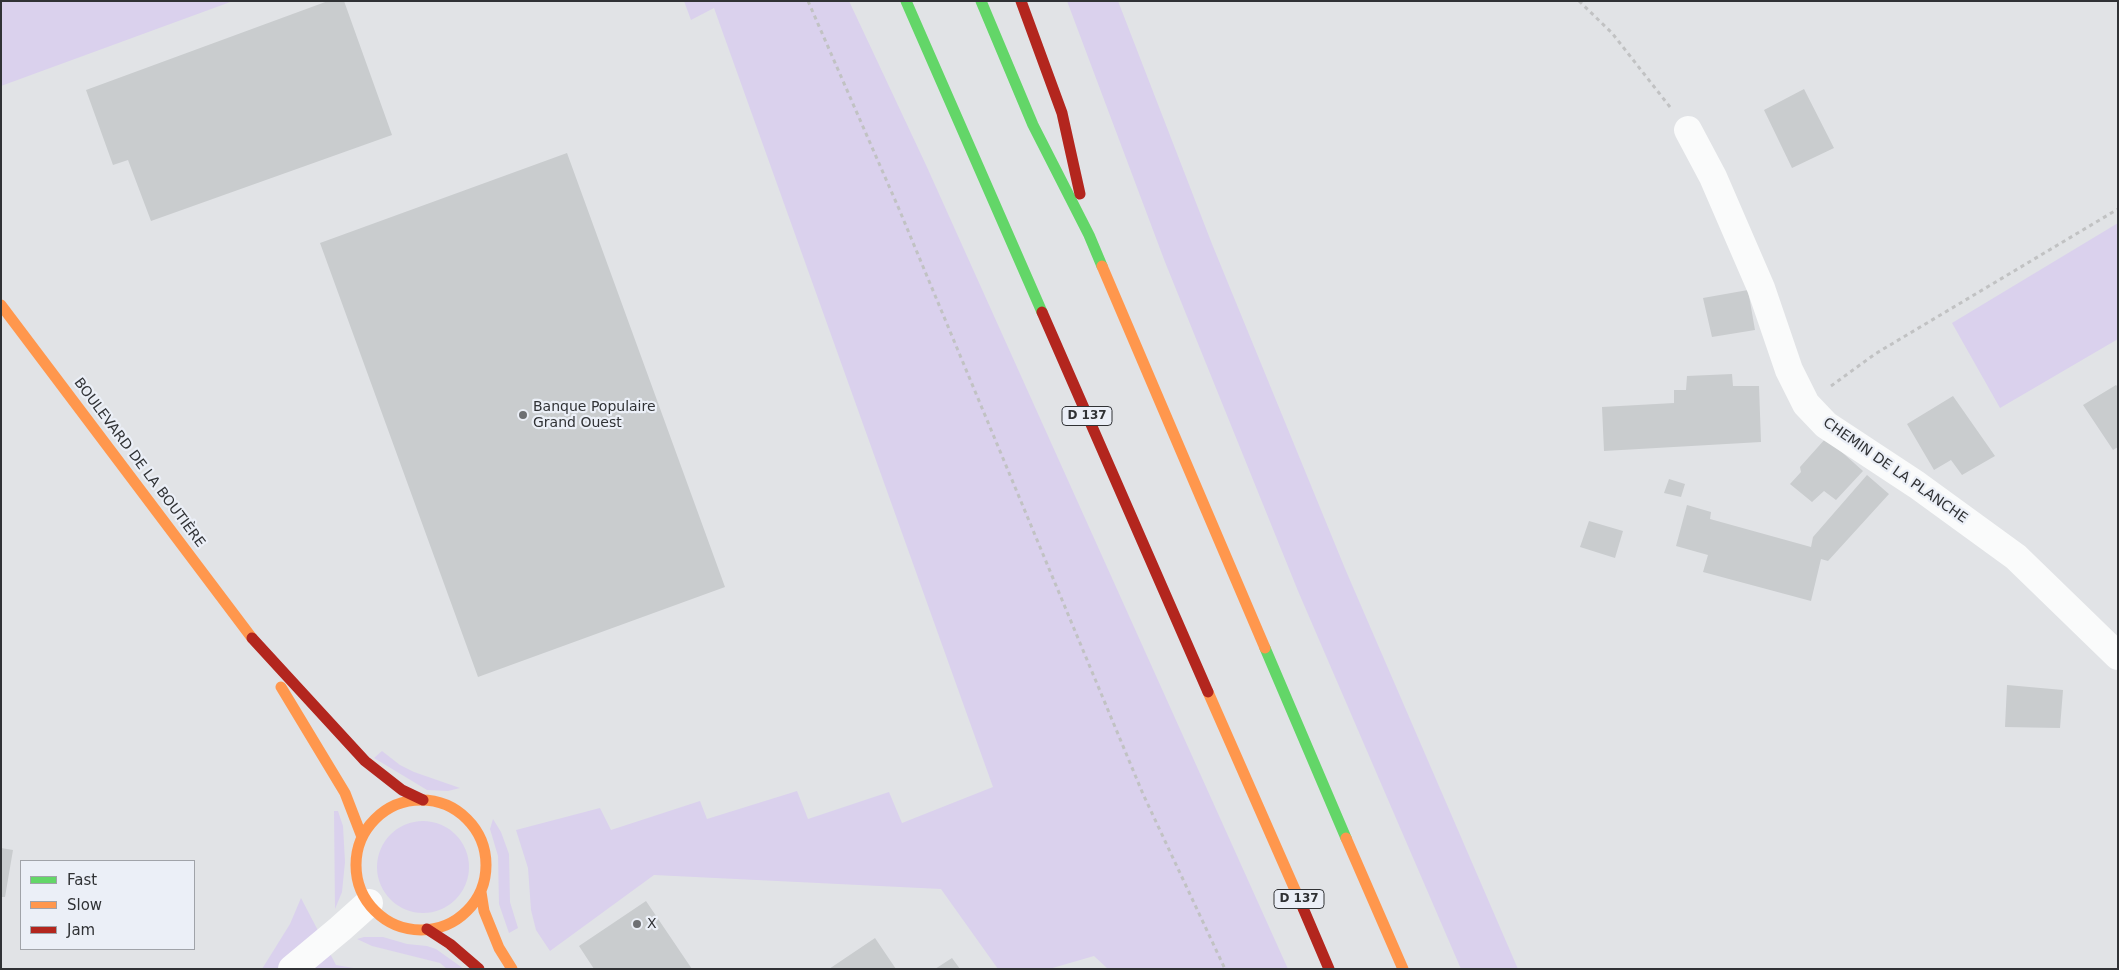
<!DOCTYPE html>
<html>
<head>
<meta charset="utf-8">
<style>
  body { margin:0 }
  #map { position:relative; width:2119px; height:970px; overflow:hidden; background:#e1e3e6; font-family:"DejaVu Sans",sans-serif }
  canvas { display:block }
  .frame { position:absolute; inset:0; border:2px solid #303235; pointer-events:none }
  .legend { position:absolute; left:20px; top:860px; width:175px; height:90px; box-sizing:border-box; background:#ebeff7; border:1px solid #a0a3a9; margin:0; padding:6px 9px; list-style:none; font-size:15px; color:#303235 }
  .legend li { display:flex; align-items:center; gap:10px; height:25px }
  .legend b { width:25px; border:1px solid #a0a3a9 }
</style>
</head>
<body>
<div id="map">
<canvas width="2119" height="970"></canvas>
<div class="frame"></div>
<ul class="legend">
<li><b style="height:6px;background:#63d668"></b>Fast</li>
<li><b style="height:6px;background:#ff974d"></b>Slow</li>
<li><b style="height:6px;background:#b3261e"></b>Jam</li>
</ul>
</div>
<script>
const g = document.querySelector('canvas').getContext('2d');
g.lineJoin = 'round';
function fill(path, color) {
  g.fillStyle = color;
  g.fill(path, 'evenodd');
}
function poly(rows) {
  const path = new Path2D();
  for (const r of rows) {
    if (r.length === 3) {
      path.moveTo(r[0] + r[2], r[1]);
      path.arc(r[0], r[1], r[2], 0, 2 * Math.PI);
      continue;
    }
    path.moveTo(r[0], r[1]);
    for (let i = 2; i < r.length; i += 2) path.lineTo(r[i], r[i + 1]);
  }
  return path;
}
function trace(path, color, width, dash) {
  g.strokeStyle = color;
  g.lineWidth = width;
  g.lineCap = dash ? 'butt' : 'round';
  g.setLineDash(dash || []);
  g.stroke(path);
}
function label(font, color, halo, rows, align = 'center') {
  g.font = font + ' "DejaVu Sans",sans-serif';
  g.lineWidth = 4.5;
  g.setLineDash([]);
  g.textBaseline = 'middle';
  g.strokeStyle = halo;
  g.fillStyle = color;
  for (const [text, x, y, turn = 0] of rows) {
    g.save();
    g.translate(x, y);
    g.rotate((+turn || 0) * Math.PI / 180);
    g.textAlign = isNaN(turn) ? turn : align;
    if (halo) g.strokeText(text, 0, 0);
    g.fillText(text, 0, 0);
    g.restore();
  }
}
fill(poly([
  [1,1,233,1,1,86],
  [684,1,849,1,926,165,1288,969,1108,969,1094,956,1049,969,998,969,941,889,654,875,550,951,536,930,531,910,528,868,516,830,600,808,611,830,700,801,707,819,797,791,808,819,889,792,902,823,993,787,714,8,691,20],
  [1067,1,1118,1,1212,244,1346,571,1518,969,1461,969,1298,591,1165,262],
  [2118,223,2118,339,2000,408,1952,323],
  [382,751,400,765,414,772,460,788,448,791,427,790,374,758],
  [334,811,338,811,343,826,345,862,342,892,335,909],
  [493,819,501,832,509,854,510,902,518,928,509,933,499,904,498,856,490,829],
  [423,867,46],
  [301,898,336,965,359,969,262,969,290,924],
  [364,937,383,937,407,944,427,946,436,949,464,969,447,969,440,963,372,946,357,939]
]), '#dad1ed');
fill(poly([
  [328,1,344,1,392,135,151,221,128,160,113,165,86,90],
  [1804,89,1834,148,1792,168,1764,110],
  [567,153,725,587,478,677,320,243],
  [1748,290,1755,330,1712,337,1703,298],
  [1732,374,1733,386,1759,386,1761,442,1604,451,1602,407,1674,403,1674,390,1686,390,1687,376],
  [2116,385,2118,387,2118,447,2113,450,2083,405],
  [1953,396,1995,456,1962,475,1951,460,1934,470,1907,424],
  [1826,438,1863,471,1836,500,1824,491,1812,502,1790,484,1801,472,1800,467],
  [1867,475,1889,494,1828,561,1821,559,1811,601,1703,572,1708,555,1676,546,1687,505,1711,512,1710,519,1811,547,1813,537],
  [1669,479,1685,484,1681,497,1664,493],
  [1589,521,1623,531,1615,558,1580,547],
  [2007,685,2063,690,2060,728,2005,727],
  [1,848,13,850,5,897,1,897],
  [646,901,692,969,594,969,579,946],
  [875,938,896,969,829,969],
  [952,958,960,969,935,969]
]), '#c9ccce');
trace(poly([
  [808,1,899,209,1143,794,1225,969],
  [1579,1,1612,33,1670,107],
  [1831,386,1875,354,2118,209]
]), '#c1c2c3', 3, [4, 4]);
trace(poly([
  [1688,130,1713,177,1761,288,1789,370,1806,404,1826,425,1917,485,2016,557,2118,656],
  [292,969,340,929,369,903]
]), '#fafbfb', 28);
trace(poly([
  [906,1,1042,312],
  [981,1,1033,125,1089,235,1102,266],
  [1265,648,1346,838]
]), '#63d668', 11);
trace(poly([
  [1102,266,1265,648],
  [1,305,252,638],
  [281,687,345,793,362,837],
  [1208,692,1303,908],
  [421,865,65],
  [1346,838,1403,969],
  [481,892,484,911,499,948,512,969]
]), '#ff974d', 11);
trace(poly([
  [1021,1,1062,113,1080,194],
  [1042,312,1208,692],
  [252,638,365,761,402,790,423,800],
  [1303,908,1329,969],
  [427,929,450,944,479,969]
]), '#b3261e', 11);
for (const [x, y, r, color] of [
  [523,415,5,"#6e7073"],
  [637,924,5,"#6e7073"]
]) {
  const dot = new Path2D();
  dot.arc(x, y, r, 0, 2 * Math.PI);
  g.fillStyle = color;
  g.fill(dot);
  trace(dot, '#ebeff7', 2);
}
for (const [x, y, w] of [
  [1087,416,50],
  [1299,899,50]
]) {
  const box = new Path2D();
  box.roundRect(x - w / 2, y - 9.5, w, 19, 4);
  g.fillStyle = '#ebeff7';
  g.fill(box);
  trace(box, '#303235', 1);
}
label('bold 12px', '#303235', null, [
  ["D 137",1087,416],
  ["D 137",1299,899]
]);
label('14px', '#303235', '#ebeff7', [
  ["Banque Populaire",533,407],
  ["Grand Ouest",533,423],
  ["X",647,924]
], 'left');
label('14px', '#303235', '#ebeff7', [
  ["BOULEVARD DE LA BOUTIÈRE",139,463,53],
  ["CHEMIN DE LA PLANCHE",1895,471,35]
]);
</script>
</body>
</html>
